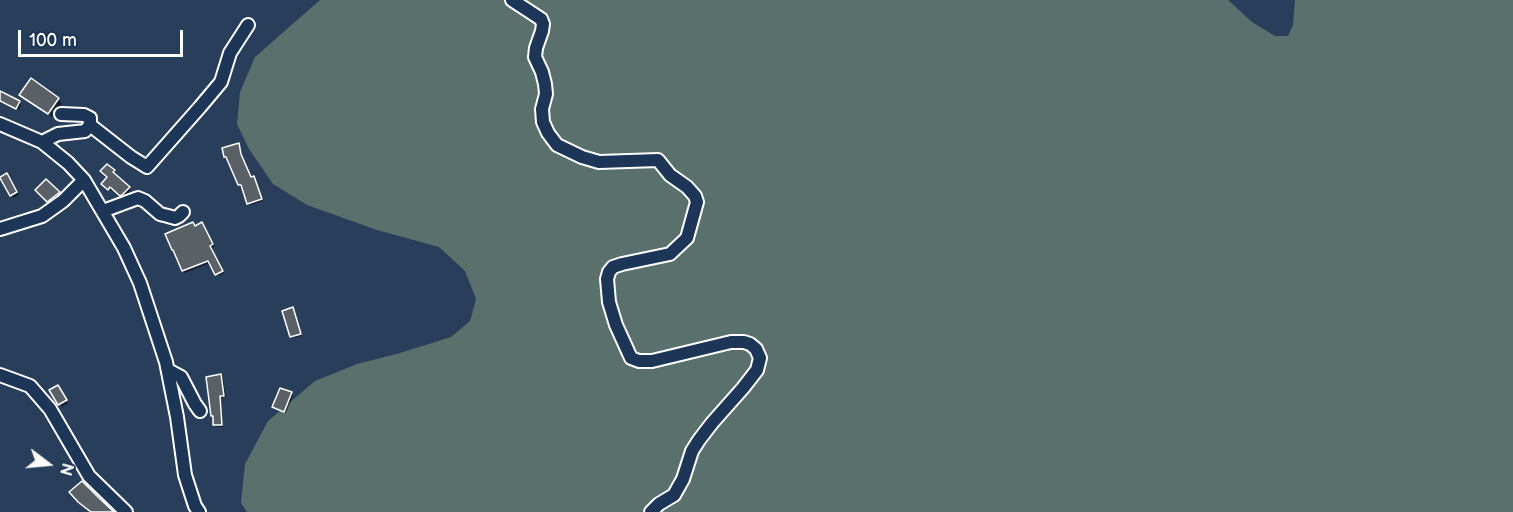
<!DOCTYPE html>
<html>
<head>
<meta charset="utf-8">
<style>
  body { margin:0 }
  #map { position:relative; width:1513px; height:512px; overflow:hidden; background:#293e5a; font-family:"Balsamiq Sans",sans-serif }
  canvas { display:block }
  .north { position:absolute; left:18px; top:434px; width:60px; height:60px; -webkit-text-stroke:4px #1d3557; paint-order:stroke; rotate:106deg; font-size:16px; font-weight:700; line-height:24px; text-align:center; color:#fff }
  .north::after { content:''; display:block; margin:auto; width:21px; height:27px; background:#fff; clip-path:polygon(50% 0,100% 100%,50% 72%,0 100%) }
  .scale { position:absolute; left:18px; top:30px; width:165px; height:27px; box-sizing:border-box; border:3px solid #fff; border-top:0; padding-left:8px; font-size:18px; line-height:21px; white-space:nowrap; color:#fff; -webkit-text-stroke:4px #1d3557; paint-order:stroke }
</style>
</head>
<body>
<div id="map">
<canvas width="1513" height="512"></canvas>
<div class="north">N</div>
<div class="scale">100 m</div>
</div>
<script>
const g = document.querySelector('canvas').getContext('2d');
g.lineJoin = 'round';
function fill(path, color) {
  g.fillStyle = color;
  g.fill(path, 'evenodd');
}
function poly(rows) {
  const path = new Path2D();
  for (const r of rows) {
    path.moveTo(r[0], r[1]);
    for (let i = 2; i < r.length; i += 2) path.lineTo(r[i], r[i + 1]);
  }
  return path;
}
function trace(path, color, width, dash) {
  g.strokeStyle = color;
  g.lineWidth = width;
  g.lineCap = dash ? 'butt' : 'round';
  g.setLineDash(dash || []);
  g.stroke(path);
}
fill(poly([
  [320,0,1228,0,1252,22,1275,36,1288,36,1293,25,1295,0,1513,0,1513,512,247,512,241,503,245,464,268,421,315,381,357,364,400,353,451,337,470,321,476,299,465,271,439,247,377,230,307,205,273,184,249,149,237,124,240,92,255,57]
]), '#59706c');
fill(poly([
  [0,96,19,102,21,105,19,110,1,102],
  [25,98,58,99,62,103,52,117],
  [238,145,240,147,242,157,251,178,254,177,256,179,263,201,250,205,239,184],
  [107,166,116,174,114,175,131,190,123,197,113,188,111,191,103,184,109,177],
  [9,177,19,195,13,198,1,178],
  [46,181,61,195,50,203,37,190],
  [204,226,214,247,211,248,224,273,219,276,210,263,185,273,183,271,196,227],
  [292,309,295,311,302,336,293,338,291,336],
  [221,376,223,378,226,397,221,398,223,427,217,427,215,425],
  [60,389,68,403,62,407,51,391],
  [291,393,293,396,286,413,274,407]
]), '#0007');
const building = poly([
  [31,78,59,98,48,114,19,95,31,78],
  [0,91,20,101,16,109,0,101,0,91],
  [239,143,241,154,251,177,254,176,262,199,247,204,241,185,238,185,226,157,224,157,222,148,239,143],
  [107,164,115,170,113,172,130,187,122,195,120,196,110,187,108,190,101,184,107,177,100,171,107,164],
  [7,173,17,192,10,196,0,178,0,177,7,173],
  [46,179,60,192,47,202,35,190,46,179],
  [193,222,195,226,202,222,213,244,210,246,223,271,215,275,208,261,182,271,173,250,172,250,165,234,193,222],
  [293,307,301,334,290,337,282,311,293,307],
  [221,374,224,396,220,396,222,425,213,425,213,416,211,416,206,377,221,374],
  [58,385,67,400,58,405,49,390,58,385],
  [280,388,292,392,284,412,272,407,280,388],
  [82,481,99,498,114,512,91,512,78,502,69,492,82,481]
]);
fill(building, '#5a6166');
trace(building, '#fff', 1.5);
const minor = poly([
  [512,0,541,19,543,24,542,31,536,48,535,57,542,72,545,84,546,94,542,109,543,122,548,133,557,145,582,157,599,162,658,160,670,175,687,187,695,196,697,202,687,238,670,254,622,264,613,267,609,272,607,279,609,302,616,325,631,358,639,361,652,361,731,342,744,342,750,344,756,349,760,358,757,370,743,388,712,423,699,440,692,451,683,479,674,495,659,504,651,512],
  [0,124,42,142,68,163,84,180,124,248,140,283,166,362,177,417,185,475,195,506,199,512],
  [90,125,131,157,147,167,200,107,221,82,230,53,248,25],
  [42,142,58,134,85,131,90,125,90,118,84,115,61,114],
  [103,211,138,198,145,201,160,214,168,216,175,218,179,216,183,212],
  [0,229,42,216,63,201,84,180],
  [168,370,181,377,195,404,200,411],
  [0,375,30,386,50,409,89,476,126,512]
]);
trace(minor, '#fff', 16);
trace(minor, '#1d3557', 12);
</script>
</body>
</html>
